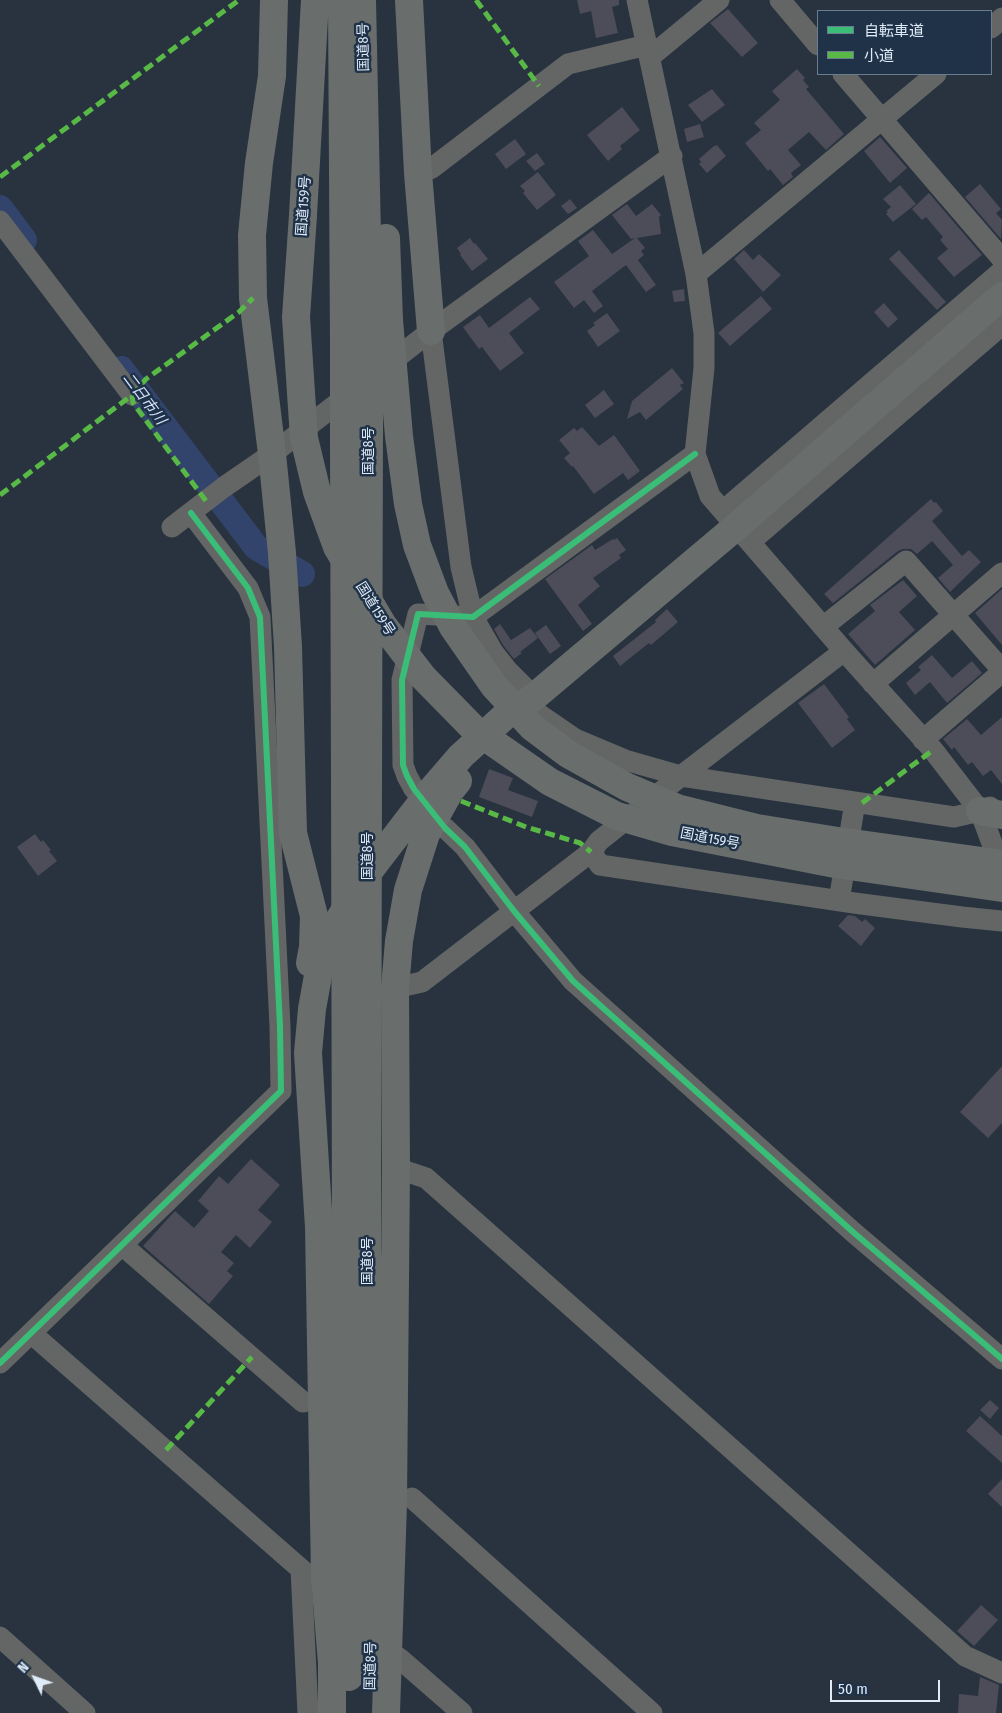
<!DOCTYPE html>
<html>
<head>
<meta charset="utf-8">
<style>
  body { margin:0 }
  #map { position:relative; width:1002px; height:1713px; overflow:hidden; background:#28333f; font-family:"Fira Sans Condensed","Noto Sans JP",sans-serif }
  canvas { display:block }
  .legend { position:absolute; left:817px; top:10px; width:175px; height:65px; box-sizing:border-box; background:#1f3248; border:1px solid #6c7c8f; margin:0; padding:6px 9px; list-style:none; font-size:15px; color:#dfebf9 }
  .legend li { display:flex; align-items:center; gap:10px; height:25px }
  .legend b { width:25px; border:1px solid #6c7c8f }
  .north { position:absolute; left:10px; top:1653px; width:50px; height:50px; -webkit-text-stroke:4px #1f3248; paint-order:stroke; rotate:312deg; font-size:14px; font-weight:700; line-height:20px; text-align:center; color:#dfebf9 }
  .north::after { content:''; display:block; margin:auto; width:18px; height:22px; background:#dfebf9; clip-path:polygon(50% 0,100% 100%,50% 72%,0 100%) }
  .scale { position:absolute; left:830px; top:1680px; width:110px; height:22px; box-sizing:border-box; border:2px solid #dfebf9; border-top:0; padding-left:6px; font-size:15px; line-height:18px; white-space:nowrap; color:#dfebf9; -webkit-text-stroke:4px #1f3248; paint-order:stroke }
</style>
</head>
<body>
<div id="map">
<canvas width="1002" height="1713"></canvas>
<ul class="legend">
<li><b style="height:6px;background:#3abd76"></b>自転車道</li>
<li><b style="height:6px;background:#58b947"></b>小道</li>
</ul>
<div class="north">N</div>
<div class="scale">50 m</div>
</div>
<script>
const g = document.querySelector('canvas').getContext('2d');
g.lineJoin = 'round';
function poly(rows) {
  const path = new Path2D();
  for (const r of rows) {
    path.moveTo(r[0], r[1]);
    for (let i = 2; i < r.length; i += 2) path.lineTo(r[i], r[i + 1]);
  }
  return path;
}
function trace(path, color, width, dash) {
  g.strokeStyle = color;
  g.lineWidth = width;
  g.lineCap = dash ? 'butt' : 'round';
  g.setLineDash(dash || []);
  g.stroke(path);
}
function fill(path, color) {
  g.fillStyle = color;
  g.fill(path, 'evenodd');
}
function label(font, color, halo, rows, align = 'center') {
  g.font = font + ' "Fira Sans Condensed","Noto Sans JP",sans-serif';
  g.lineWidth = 5;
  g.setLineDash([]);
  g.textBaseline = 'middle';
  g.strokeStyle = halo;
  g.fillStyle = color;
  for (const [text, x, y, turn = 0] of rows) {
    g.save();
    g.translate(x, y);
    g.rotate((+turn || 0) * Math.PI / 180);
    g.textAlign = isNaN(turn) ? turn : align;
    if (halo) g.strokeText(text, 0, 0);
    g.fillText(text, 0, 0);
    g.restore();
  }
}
trace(poly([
  [0,208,24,240],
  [121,369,256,547,302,574]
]), '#32446b', 26);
fill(poly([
  [577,0,619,0,619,5,612,7,618,33,596,38,591,11,580,14],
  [728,9,758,43,742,57,710,23],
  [797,69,805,78,803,80,809,87,806,89,844,134,826,150,809,132,788,150,801,165,791,173,793,177,783,185,770,169,768,171,745,143,761,130,754,123,780,100,772,91],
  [712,89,725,105,702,122,688,105],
  [622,107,640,130,620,146,622,149,608,161,587,135],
  [700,124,704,137,687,142,684,129],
  [880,137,907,168,890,183,864,151],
  [515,139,526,154,506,169,495,154],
  [717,145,726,156,707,173,699,164,701,162,699,159,714,146,715,146],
  [537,153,545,164,535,171,526,161],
  [538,172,556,195,537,210,523,193,525,191,520,186],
  [980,184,1001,209,996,213,1002,220,1001,239,965,197],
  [900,185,916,204,893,222,886,214,888,212,886,211,891,207,883,199],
  [929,193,982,255,954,277,937,258,948,249,940,240,943,237,926,217,922,220,912,209],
  [570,199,577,208,568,214,561,206],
  [627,204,636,216,652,204,661,215,659,217,661,234,637,238,645,248,641,251,644,255,638,260,656,285,646,292,626,265,592,291,603,306,594,313,584,300,574,308,554,282,589,256,578,241,593,230,612,254,635,238,631,239,612,215],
  [470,238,474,244,475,243,488,259,472,271,460,255,461,254,457,248],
  [744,250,753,260,759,254,781,275,763,292,734,259],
  [899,250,946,302,937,310,889,259],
  [684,289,685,301,674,302,672,291],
  [761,296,772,309,730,346,718,333],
  [530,297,540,309,509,333,524,353,500,371,482,347,479,349,463,327,480,315,489,328],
  [884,303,898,319,888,328,874,312],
  [607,313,620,331,598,347,587,331,595,325,593,323],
  [672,368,684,383,680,385,683,389,646,420,640,412,627,419,632,401],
  [604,390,614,404,595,418,585,405],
  [582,427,599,446,614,435,640,471,628,480,623,473,594,494,573,466,572,467,564,458,570,453,559,440,574,428,577,431],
  [931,499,934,503,936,502,943,511,932,521,962,556,969,550,981,562,950,592,938,578,953,565,932,541,917,554,911,549,903,549,898,551,833,603,824,594],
  [617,538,626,550,619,555,621,558,593,578,600,586,578,605,592,624,583,631,545,579,592,545,595,550,613,539,614,540],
  [903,580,917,596,899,612,915,630,875,665,848,634,875,611,870,605],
  [1002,589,1002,645,975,613],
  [667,609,678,622,651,645,649,643,620,666,613,656,656,622,655,620],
  [500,624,511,640,530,628,538,638,520,652,522,653,514,659,503,645,494,629],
  [546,625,561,646,550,654,535,633],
  [932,655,952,678,972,661,982,673,947,703,930,682,915,695,906,683,921,670,918,667],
  [824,684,849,717,847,719,855,730,832,748,798,703],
  [1002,717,1002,784,991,770,983,776,972,762,968,765,954,747,952,750,943,739,967,719,981,735],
  [489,769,513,778,508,790,538,801,532,817,479,797],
  [35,834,41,842,43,840,51,850,49,851,57,861,38,876,17,847],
  [848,915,855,916,862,922,865,919,875,928,861,946,838,926],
  [1002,1066,1002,1123,988,1138,960,1112],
  [251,1159,280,1185,258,1210,272,1222,250,1248,236,1235,221,1252,234,1263,227,1271,233,1276,209,1304,143,1246,175,1211,194,1228,209,1211,198,1201,219,1176,228,1184],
  [990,1400,999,1408,990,1419,980,1410],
  [980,1416,1002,1436,1002,1463,966,1431],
  [1002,1479,1002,1507,988,1494],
  [981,1605,998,1620,974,1646,957,1631],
  [980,1677,999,1685,996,1713,958,1713,959,1694,978,1696]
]), '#4d4c59');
trace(poly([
  [637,0,696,274,704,333,704,368,695,454,710,496,844,651,933,750,980,811,1002,870],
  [780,0,818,45],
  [991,28,1002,18],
  [650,57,719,0],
  [843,74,1002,259],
  [418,173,432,168,568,64,647,45],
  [0,221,132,395],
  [696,274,936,74],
  [431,331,461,567,473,617,493,652,508,671,534,697],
  [382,369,431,331,672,156],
  [723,511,1002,271],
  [172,527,224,487,272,454,352,392],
  [750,542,1002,325],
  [823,627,906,561,1002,670],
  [873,684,1002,573],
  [540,715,575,739,625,760,681,776,954,817,980,811,990,807],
  [923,740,1002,672],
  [414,789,407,776,403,765,402,680,418,614,473,617,695,454],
  [445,828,465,847,514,911,573,981,853,1232,1002,1359],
  [591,852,600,865,854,903,962,917,1002,921],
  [839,901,855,802],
  [395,988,422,982,591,852,599,841,681,776,844,651],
  [396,1168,426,1178,965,1656,1002,1673],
  [122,1245,303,1402],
  [31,1333,310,1577,325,1577],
  [0,1363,281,1091,280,1026,260,617,248,588,191,513],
  [412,1498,652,1713],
  [301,1569,308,1713],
  [0,1637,85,1713],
  [388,1664,399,1658,462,1713]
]), '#636665', 21);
trace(poly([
  [274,0,272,76,259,163,252,235,253,298,272,454,282,553,288,647,293,833,314,916,313,947,310,963],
  [342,0,344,345],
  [362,0,369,330],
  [409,0,418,173,431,331],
  [303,215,315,0],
  [386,238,389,320],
  [344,446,345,782],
  [368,783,369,430],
  [980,811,1002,815],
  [346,1243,349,1677],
  [367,1245,371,1631],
  [332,1713,332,1663,325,1577,319,1227,308,1053,312,1009,319,970,333,930,363,879,429,793,461,756,506,715,534,697,737,526,1002,296],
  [386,1713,393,1503,396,1168,395,988,399,941,408,890,426,834,450,791,458,781]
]), '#696e6c', 28);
trace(poly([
  [303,215,296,317,304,438,317,492,337,547,383,625,423,677,475,730,550,782,617,816,672,832,835,864,1002,888],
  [389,320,399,436,408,504,417,545,435,593,453,627,494,686,532,727,568,754,627,787,677,808,757,828,838,841,1002,864],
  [344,345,344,446],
  [369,430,369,330],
  [345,782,346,1243],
  [367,1245,368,783]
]), '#696e6c', 28);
trace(poly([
  [476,0,539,86],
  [0,177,239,0],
  [132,395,133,403,206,501],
  [0,495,132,395,146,379,239,312,253,298],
  [461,801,526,827,580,843,591,852],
  [862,803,933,750],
  [166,1450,252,1357]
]), '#58b947', 5, [10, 5]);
trace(poly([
  [695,454,473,617,418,614,402,680,403,765,407,776,414,789,445,828,465,847,514,911,573,981,853,1232,1002,1359],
  [0,1363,281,1091,280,1026,260,617,248,588,191,513]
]), '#3abd76', 6);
label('14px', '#dfebf9', '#1f3248', [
  ["国道8号",364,47,-91],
  ["国道159号",304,206,-86],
  ["国道8号",369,451,-90],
  ["国道159号",375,609,58],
  ["国道159号",710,839,11],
  ["国道8号",368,856,-90],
  ["国道8号",368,1261,-90],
  ["国道8号",371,1666,-89]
]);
label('italic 15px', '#d4e2fe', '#1f3248', [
  ["二日市川",144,399,53]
]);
</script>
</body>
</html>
